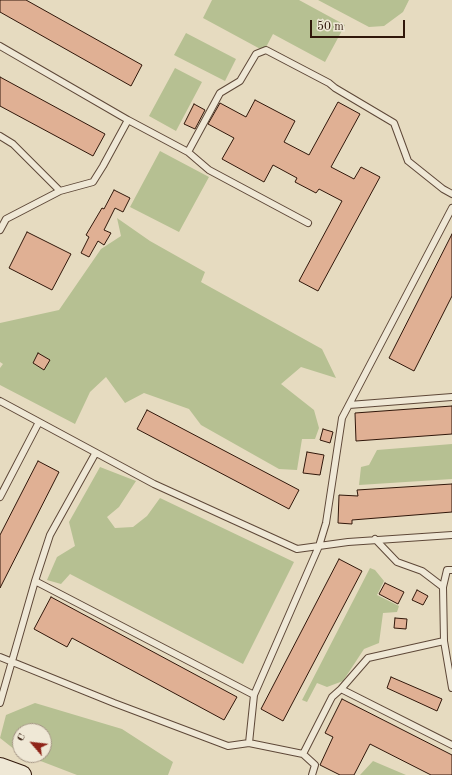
<!DOCTYPE html>
<html>
<head>
<meta charset="utf-8">
<style>
  body { margin:0 }
  #map { position:relative; width:452px; height:775px; overflow:hidden; background:#e6dbc0; font-family:"Old Standard TT",serif }
  canvas { display:block }
  .north { position:absolute; left:12px; top:723px; width:40px; height:40px; box-sizing:border-box; background:#efe8d6; border:1px solid #a39484; border-radius:50%; rotate:298deg; font-size:11px; font-weight:700; line-height:16px; text-align:center; color:#30170a }
  .north::after { content:''; display:block; margin:auto; width:14px; height:18px; background:#8f2418; clip-path:polygon(50% 0,100% 100%,50% 72%,0 100%) }
  .scale { position:absolute; left:310px; top:20px; width:95px; height:18px; box-sizing:border-box; border:2px solid #30170a; border-top:0; padding-left:5px; font-size:12px; line-height:14px; white-space:nowrap; color:#30170a; -webkit-text-stroke:3px #efe8d6; paint-order:stroke }
</style>
</head>
<body>
<div id="map">
<canvas width="452" height="775"></canvas>
<div class="north">С</div>
<div class="scale">50 m</div>
</div>
<script>
const g = document.querySelector('canvas').getContext('2d');
g.lineJoin = 'round';
function fill(path, color) {
  g.fillStyle = color;
  g.fill(path, 'evenodd');
}
function poly(rows) {
  const path = new Path2D();
  for (const r of rows) {
    path.moveTo(r[0], r[1]);
    for (let i = 2; i < r.length; i += 2) path.lineTo(r[i], r[i + 1]);
  }
  return path;
}
function trace(path, color, width, dash) {
  g.strokeStyle = color;
  g.lineWidth = width;
  g.lineCap = dash ? 'butt' : 'round';
  g.setLineDash(dash || []);
  g.stroke(path);
}
fill(poly([
  [212,0,299,0,345,25,325,62,273,34,264,51,203,18],
  [318,0,409,0,403,12,384,26,369,27],
  [186,33,236,59,225,81,174,55],
  [175,68,202,82,176,131,149,116],
  [160,151,209,177,179,232,130,207],
  [117,218,150,241,205,272,201,282,322,349,336,378,301,367,281,384,314,410,319,428,315,439,302,439,297,470,279,469,201,425,189,409,144,393,125,403,106,377,90,392,75,424,0,385,0,368,3,364,0,362,0,323,59,310,101,249,121,236],
  [452,444,452,479,359,485,361,467,369,465,377,450],
  [100,467,136,481,119,507,107,517,115,528,133,527,147,516,160,498,294,562,243,664,70,574,61,584,47,580,57,557,75,546,69,522],
  [370,568,375,570,384,581,377,595,399,606,397,612,383,613,379,643,364,649,343,681,327,687,317,683,307,702,302,700],
  [35,703,122,729,173,762,168,775,77,775,25,755,44,755,44,731,20,731,19,753,0,738,6,715],
  [373,761,406,775,360,775]
]), '#b6c092');
const building = poly([
  [0,0,26,0,142,65,131,86,0,12,0,0],
  [0,77,105,134,93,156,0,106,0,77],
  [255,100,295,121,284,142,309,155,338,102,360,114,331,167,354,179,361,167,380,177,318,291,299,281,342,201,319,189,316,193,295,182,297,178,273,165,264,182,222,159,234,138,208,124,220,103,246,117,255,100],
  [194,104,205,110,195,129,184,124,194,104],
  [114,190,130,198,123,212,115,208,104,230,111,233,104,245,98,241,89,257,81,253,89,237,86,235,102,208,104,209,114,190],
  [27,232,71,254,52,290,9,268,27,232],
  [452,234,452,296,414,371,389,358,452,234],
  [38,353,50,360,44,370,33,363,38,353],
  [452,406,452,434,356,441,355,413,452,406],
  [147,410,299,490,289,509,137,429,147,410],
  [323,429,333,432,330,443,320,440,323,429],
  [307,452,324,455,320,475,303,473,307,452],
  [38,461,59,472,0,588,0,535,38,461],
  [452,484,452,512,352,520,352,524,338,523,339,495,358,496,357,490,452,484],
  [339,559,362,571,283,721,261,709,339,559],
  [385,583,404,592,398,604,379,594,385,583],
  [417,590,428,596,423,605,412,600,417,590],
  [51,597,237,697,224,720,72,638,67,647,34,629,51,597],
  [395,618,407,619,406,629,394,628,395,618],
  [391,677,442,699,437,711,387,688,391,677],
  [342,699,452,755,452,775,431,775,370,744,354,775,340,775,320,765,333,737,325,733,342,699]
]);
fill(building, '#e0b094');
trace(building, '#30170a', 1);
const lane = poly([
  [0,46,128,120,103,166,93,182,60,191,6,219,0,230],
  [128,120,188,152,209,170,308,223],
  [0,136,13,144,60,191],
  [188,152,220,93,240,81,256,54,266,50,329,83,335,88,394,123,408,161,443,189,452,194],
  [0,401,154,484,297,549,348,542,452,535],
  [349,405,452,397],
  [95,454,50,535,35,581,254,695],
  [0,497,39,422],
  [443,587,447,570,452,570],
  [444,641,452,688],
  [0,657,114,703,228,746,249,743,303,754,315,765,312,775],
  [341,689,452,745],
  [0,703,35,581],
  [249,743,254,695,319,546,326,523,342,418,452,208],
  [303,754,332,697,341,689,368,658,444,641,443,587,422,571,397,562,375,539]
]);
const secondary = poly([
  [0,767,22,775]
]);
trace(lane, '#5e4838', 8);
trace(secondary, '#30170a', 20);
trace(lane, '#efe8d6', 6);
trace(secondary, '#efe8d6', 18);
</script>
</body>
</html>
